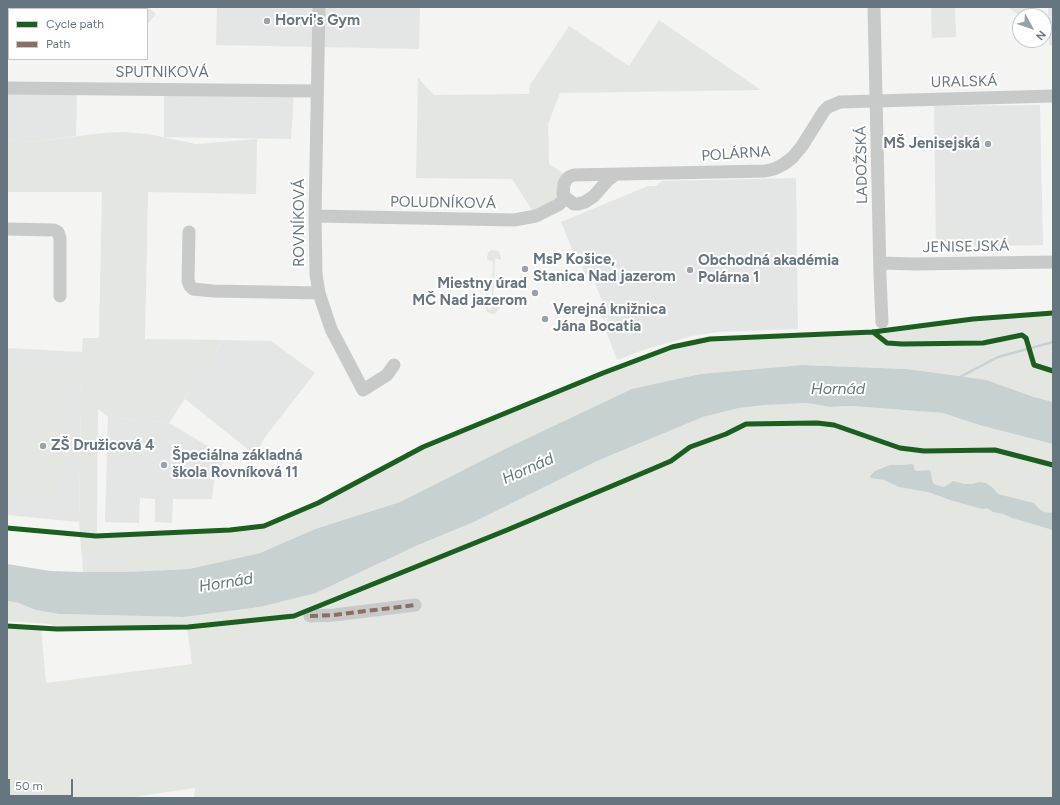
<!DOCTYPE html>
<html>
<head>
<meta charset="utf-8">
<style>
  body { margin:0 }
  #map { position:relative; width:1060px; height:805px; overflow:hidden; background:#f4f4f2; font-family:Figtree,sans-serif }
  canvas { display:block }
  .frame { position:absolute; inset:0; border:8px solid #667680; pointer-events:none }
  .legend { position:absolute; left:8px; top:8px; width:140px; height:52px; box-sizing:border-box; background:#fff; border:1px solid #c2c8cc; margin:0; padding:5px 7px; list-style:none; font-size:12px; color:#667680 }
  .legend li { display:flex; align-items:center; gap:8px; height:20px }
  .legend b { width:20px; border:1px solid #c2c8cc }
  .north { position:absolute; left:1012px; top:8px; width:40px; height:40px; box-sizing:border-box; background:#fff; border:1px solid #c2c8cc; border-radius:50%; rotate:130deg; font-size:11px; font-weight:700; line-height:16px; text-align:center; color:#667680 }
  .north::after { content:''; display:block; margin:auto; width:14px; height:18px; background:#98a2a8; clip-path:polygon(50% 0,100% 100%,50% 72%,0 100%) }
  .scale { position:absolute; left:8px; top:779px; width:65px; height:18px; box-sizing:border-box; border:2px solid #667680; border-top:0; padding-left:5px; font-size:12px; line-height:14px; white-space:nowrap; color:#667680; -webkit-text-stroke:3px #fff; paint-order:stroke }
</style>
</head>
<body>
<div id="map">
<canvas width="1060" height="805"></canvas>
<div class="frame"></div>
<ul class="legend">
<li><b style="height:5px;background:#1b5e20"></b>Cycle path</li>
<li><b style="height:5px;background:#8d6e63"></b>Path</li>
</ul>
<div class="north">N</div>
<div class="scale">50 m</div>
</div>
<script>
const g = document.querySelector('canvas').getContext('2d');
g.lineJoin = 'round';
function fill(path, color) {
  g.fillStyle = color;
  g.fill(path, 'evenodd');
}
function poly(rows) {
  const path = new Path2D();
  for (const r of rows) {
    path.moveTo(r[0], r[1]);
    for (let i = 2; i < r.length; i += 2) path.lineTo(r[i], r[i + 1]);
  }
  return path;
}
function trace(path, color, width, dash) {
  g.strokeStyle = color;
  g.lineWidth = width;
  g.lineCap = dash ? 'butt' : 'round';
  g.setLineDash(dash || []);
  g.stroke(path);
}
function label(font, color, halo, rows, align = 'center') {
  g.font = font + ' Figtree,sans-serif';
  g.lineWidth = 4;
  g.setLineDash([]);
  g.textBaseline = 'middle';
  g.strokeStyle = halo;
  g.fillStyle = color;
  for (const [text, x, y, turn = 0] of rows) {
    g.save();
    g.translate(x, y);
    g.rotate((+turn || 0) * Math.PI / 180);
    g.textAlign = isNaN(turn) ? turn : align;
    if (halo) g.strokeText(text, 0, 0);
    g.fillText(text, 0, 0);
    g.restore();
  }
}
fill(poly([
  [217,7,420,7,419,49,216,45],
  [1048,7,1053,7,1053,46,1049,45],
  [7,88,77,89,76,136,33,142,7,140],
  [164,89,294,90,291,139,164,137],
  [1040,105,1043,245,936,247,934,106],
  [796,178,798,329,718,332,692,336,643,350,617,360,605,328,608,317,603,319,599,310,605,308,591,273,585,275,582,267,587,264,584,256,576,258,561,222,648,186,656,186,662,181],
  [224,340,271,341,315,373,265,437,255,455,185,399],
  [7,348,82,352,79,522,7,515],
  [1053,351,1053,371,1042,367,1048,352],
  [108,417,169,423,228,458,215,473,212,499,173,499,172,523,155,522,155,499,140,498,139,523,105,522]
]), '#e4e5e5');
fill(poly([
  [136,7,148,7,156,14,147,25,147,9,134,9],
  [931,7,955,7,956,37,932,38],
  [1008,7,1030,7,1031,16,1020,16],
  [659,20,761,90,560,93,548,124,549,164,569,177,563,194,536,216,512,179,416,178,418,78,434,95,529,94,530,85,569,26,629,66],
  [122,132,148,134,196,144,257,139,256,194,148,192,145,339,224,340,169,423,108,417,98,409,97,536,230,530,264,525,318,503,423,447,451,436,646,356,672,347,710,339,873,332,973,319,1053,313,1053,351,1048,352,1042,367,1053,371,1053,402,1031,396,907,369,802,365,700,374,632,390,507,448,400,502,315,529,260,553,189,569,126,572,83,572,79,522,82,352,83,338,99,338,102,192,7,192,7,140,33,142,102,133],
  [959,216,960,240,939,241,939,217],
  [491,250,498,251,501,257,501,260,495,258,493,304,499,307,499,309,496,313,492,314,487,312,485,307,491,310,493,262,487,259,488,253],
  [7,363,77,373,57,503,7,495],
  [807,403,830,407,851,406,943,413,979,425,1053,444,1053,798,194,798,195,788,127,798,7,798,7,626,41,628,46,683,192,664,187,627,57,629,51,624,7,621,7,601,18,603,36,610,59,614,184,617,260,607,316,593,416,546,476,521,597,461,703,417,739,408,766,405]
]), '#e4e6e1');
fill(poly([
  [802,365,907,369,986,380,1031,396,1053,402,1053,444,979,425,943,413,851,406,830,407,807,403,766,405,739,408,703,417,597,461,476,521,416,546,316,593,260,607,184,617,59,614,36,610,18,603,7,601,7,564,50,571,83,572,126,572,189,569,260,553,315,529,400,502,507,448,632,389,700,374],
  [911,464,914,465,914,469,916,471,930,470,933,483,936,485,944,487,953,481,965,484,973,484,979,482,986,483,993,488,998,494,1034,503,1039,509,1044,512,1053,513,1053,530,1012,518,1003,514,993,512,987,508,983,509,953,501,928,492,899,487,884,480,871,478,870,476,875,471,890,465,905,465]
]), '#c8d1d2');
trace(poly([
  [958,378,998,357,1053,342]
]), '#c8d1d2', 2.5);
trace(poly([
  [319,7,315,216,316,274,319,293,331,329,363,390,387,375,394,365],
  [874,7,880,276,882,322],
  [7,88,317,91],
  [615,175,608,180,594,196,585,202,578,204,574,204,566,198,563,194,564,184,566,180,569,177,574,175,765,171,774,169,784,164,793,157,802,146,824,111,828,107,840,102,1053,96],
  [315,216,514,220,536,216,558,205,566,198],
  [7,229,54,230,58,232,60,238,60,296],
  [189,232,188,281,190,286,193,289,213,291,319,293],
  [880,263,915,264,1053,262],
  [310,616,334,615,415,605]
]), '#c8caca', 13);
trace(poly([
  [310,616,334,615,415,605]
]), '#8d6e63', 4, [8, 4]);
trace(poly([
  [873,332,887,343,902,344,983,343,1022,335,1026,338,1034,365,1053,371],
  [7,528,96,536,230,530,264,526,318,503,423,447,603,373,672,347,710,339,873,332,973,319,1053,313],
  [7,626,57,629,188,627,294,616,507,530,650,470,671,461,690,447,726,434,746,424,817,423,834,425,900,448,924,451,995,450,1053,465]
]), '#1b5e20', 5);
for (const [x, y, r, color] of [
  [267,21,4,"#98a2a8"],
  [988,144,4,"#98a2a8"],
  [525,269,4,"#98a2a8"],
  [690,270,4,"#98a2a8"],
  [535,293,4,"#98a2a8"],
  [545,319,4,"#98a2a8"],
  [43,446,4,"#98a2a8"],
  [164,465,4,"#98a2a8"]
]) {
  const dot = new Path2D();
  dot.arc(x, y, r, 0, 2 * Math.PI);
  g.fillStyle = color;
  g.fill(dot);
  trace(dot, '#fff', 1.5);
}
label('bold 15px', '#667680', '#fff', [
  ["Horvi's Gym",275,21],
  ["MŠ Jenisejská",980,144,"right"],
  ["MsP Košice,",533,260],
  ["Stanica Nad jazerom",533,277],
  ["Obchodná akadémia",698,261],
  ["Polárna 1",698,278],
  ["Miestny úrad",527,284,"right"],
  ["MČ Nad jazerom",527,301,"right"],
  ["Verejná knižnica",553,310],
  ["Jána Bocatia",553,327],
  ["ZŠ Družicová 4",51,446],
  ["Špeciálna základná",172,456],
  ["škola Rovníková 11",172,473]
], 'left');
label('15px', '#667680', '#fff', [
  ["SPUTNIKOVÁ",162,73],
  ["URALSKÁ",964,82,-1],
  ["POLÁRNA",736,154,-4],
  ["LADOŽSKÁ",862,165,-91],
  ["POLUDNÍKOVÁ",443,203,1],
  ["ROVNÍKOVÁ",300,223,-90],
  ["JENISEJSKÁ",966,247,-1]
]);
label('italic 16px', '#62777d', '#fff', [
  ["Hornád",838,389],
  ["Hornád",528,469,-24],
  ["Hornád",226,583,-9]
]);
</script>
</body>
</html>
